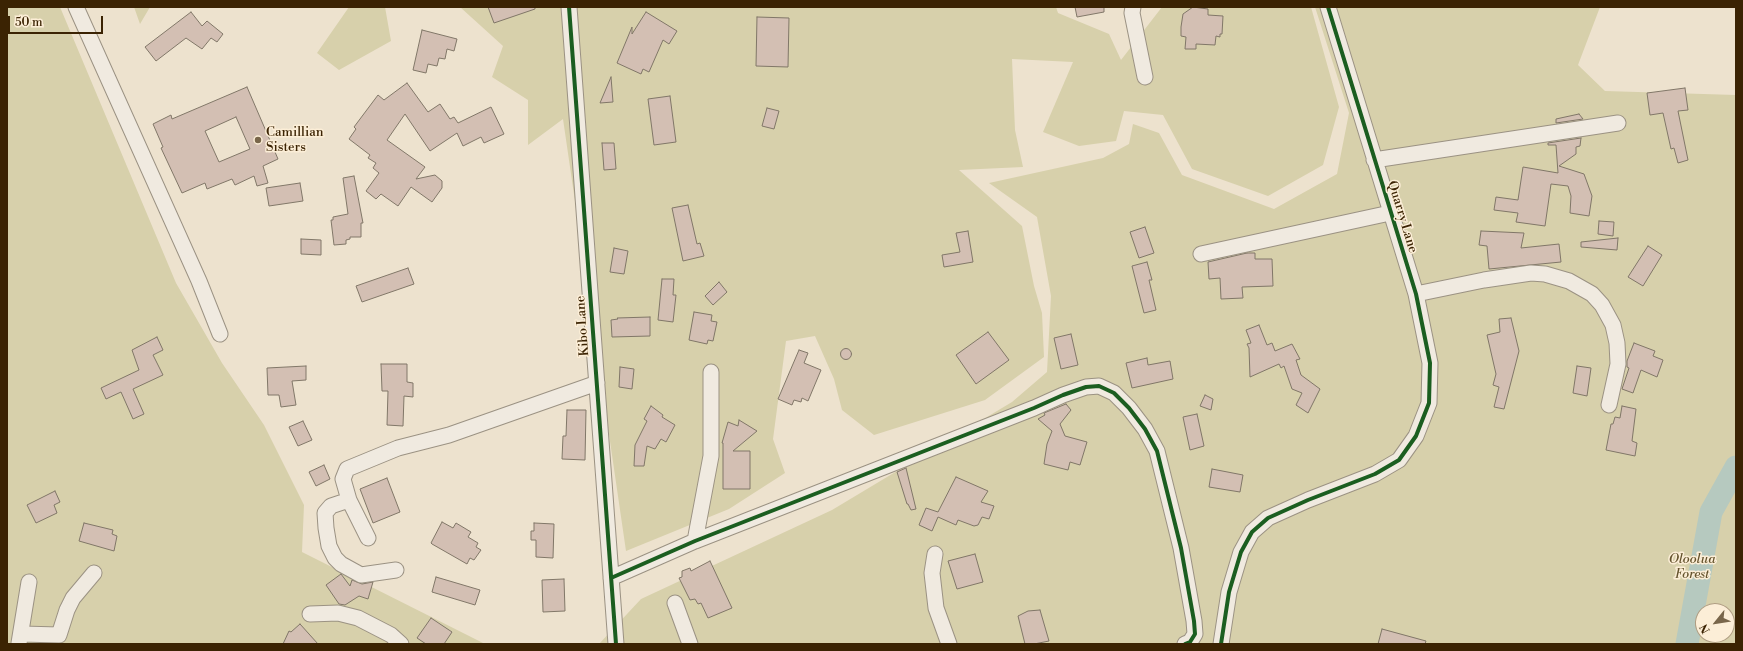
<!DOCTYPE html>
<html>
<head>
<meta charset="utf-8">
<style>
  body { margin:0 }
  #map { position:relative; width:1743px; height:651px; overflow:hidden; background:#ede2ce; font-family:"Libre Bodoni",serif }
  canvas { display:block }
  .frame { position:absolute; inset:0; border:8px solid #3b2303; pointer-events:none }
  .north { position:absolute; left:1695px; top:603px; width:40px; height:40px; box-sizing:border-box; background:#fceed7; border:1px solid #af9d82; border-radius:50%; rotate:240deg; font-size:11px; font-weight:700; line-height:16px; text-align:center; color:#3b2303 }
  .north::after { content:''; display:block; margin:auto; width:14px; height:18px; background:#79664a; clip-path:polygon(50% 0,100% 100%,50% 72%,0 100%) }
  .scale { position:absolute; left:8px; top:16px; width:95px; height:18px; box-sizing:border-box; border:2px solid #3b2303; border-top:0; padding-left:5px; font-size:12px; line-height:14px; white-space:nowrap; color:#3b2303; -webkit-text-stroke:3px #fceed7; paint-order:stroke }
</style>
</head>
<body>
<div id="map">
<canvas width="1743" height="651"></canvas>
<div class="frame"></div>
<div class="north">N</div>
<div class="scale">50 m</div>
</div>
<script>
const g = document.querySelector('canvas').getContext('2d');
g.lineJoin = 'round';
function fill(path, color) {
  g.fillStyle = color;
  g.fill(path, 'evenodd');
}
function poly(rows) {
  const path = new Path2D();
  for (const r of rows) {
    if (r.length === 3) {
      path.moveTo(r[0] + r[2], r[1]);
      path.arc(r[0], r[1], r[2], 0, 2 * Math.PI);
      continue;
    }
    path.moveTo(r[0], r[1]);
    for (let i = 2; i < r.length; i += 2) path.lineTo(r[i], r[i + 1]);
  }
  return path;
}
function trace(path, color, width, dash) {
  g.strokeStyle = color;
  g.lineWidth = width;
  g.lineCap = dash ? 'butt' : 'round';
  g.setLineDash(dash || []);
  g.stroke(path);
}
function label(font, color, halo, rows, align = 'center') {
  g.font = font + ' "Libre Bodoni",serif';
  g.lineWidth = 3;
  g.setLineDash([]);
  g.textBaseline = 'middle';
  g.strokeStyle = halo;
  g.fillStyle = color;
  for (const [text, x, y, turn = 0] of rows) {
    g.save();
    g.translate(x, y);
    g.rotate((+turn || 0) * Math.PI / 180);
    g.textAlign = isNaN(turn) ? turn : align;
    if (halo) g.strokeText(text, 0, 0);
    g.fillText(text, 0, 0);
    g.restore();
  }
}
fill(poly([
  [7,7,60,7,176,283,222,363,264,425,304,505,302,552,485,644,7,644],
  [134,7,150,7,140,24],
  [349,7,385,7,391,41,339,70,317,53],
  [460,7,1056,7,1058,13,1109,34,1121,60,1162,7,1311,7,1339,107,1323,165,1268,196,1192,169,1163,115,1124,111,1116,141,1079,146,1043,132,1073,62,1012,59,1015,130,1023,167,959,170,1022,226,1034,286,1042,313,1044,357,985,400,874,435,842,410,834,379,815,336,786,341,773,439,785,473,729,509,626,551,563,119,528,145,528,100,492,77,503,46],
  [1315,7,1600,7,1578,65,1605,91,1736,95,1736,644,599,644,641,599,832,510,1012,402,1047,372,1051,296,1037,217,989,183,1103,158,1129,144,1133,124,1159,133,1182,175,1274,209,1337,174,1349,113],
  [1703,611,1727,611,1727,635,1703,635]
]), '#d7d0ab');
trace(poly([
  [1687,644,1711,512,1736,467]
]), '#b6c9bf', 23);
const building = poly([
  [488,7,535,7,535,9,494,23,488,7],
  [1075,7,1104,7,1104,12,1077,17,1075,7],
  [1193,7,1208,9,1208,15,1223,16,1222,34,1220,34,1220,37,1216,36,1215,45,1196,44,1196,49,1185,49,1186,37,1181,36,1181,27,1183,14,1193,7],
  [191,12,202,26,207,21,223,34,217,42,211,38,202,49,186,38,156,61,145,47,191,12],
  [646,12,677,31,669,44,663,40,649,72,643,69,641,74,617,63,632,27,632,34,646,12],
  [757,17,789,18,788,67,756,66,757,17],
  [422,30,457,39,454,51,447,49,445,59,439,58,437,66,428,64,426,73,413,70,422,30],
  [611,77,613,102,600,103,611,77],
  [407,83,428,112,440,104,450,119,454,117,458,123,491,107,504,134,484,143,481,137,463,146,457,133,430,151,405,114,387,140,425,167,416,179,435,175,442,181,442,188,432,202,411,187,398,206,381,194,376,199,366,191,379,173,373,168,376,163,368,158,370,155,349,139,356,129,354,127,378,95,384,100,407,83],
  [247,87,278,159,263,166,268,183,257,186,254,176,235,185,232,179,207,189,205,183,182,193,161,148,163,147,153,124,171,115,172,119,247,87],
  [236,117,250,149,219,162,205,131,236,117],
  [1685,88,1688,110,1678,111,1688,160,1678,163,1674,148,1671,149,1663,113,1650,115,1647,93,1685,88],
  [670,96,676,142,654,145,648,99,670,96],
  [767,108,779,111,774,129,762,126,767,108],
  [1579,114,1583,119,1556,123,1556,119,1579,114],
  [1581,138,1580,146,1576,147,1576,154,1559,166,1584,174,1592,196,1589,216,1570,213,1571,196,1568,186,1551,184,1545,226,1516,222,1518,213,1494,210,1496,197,1518,200,1523,167,1558,173,1556,145,1548,145,1548,143,1581,138],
  [602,143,614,143,616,169,604,170,602,143],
  [354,176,363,223,361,223,361,237,350,237,350,239,346,240,346,244,334,245,331,220,333,220,333,217,348,214,343,178,354,176],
  [300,183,303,201,269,206,266,188,300,183],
  [688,205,697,244,700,243,704,256,683,261,672,208,688,205],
  [1599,221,1614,222,1613,236,1598,234,1599,221],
  [1145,227,1154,253,1139,258,1130,232,1145,227],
  [968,231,973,262,944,267,942,255,960,252,956,233,968,231],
  [1481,231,1524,233,1521,248,1559,244,1561,262,1489,269,1487,246,1479,245,1481,231],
  [1618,238,1617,250,1581,247,1581,242,1618,238],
  [301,239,321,240,321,255,301,254,301,239],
  [1648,246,1662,255,1643,286,1628,277,1648,246],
  [614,248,628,251,624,274,610,272,614,248],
  [1247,253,1255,253,1255,259,1272,259,1273,286,1242,287,1243,298,1221,299,1220,278,1209,279,1208,262,1247,253],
  [1147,262,1152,280,1149,280,1156,310,1144,313,1132,266,1147,262],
  [408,268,414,284,362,302,356,286,408,268],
  [662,279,674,279,673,295,676,295,673,322,658,320,662,279],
  [719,282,727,292,713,305,705,296,719,282],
  [694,312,712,315,711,321,717,322,713,341,708,340,707,344,689,340,694,312],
  [650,317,650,336,612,337,611,320,618,319,617,318,650,317],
  [1511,318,1519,351,1504,409,1494,407,1499,387,1493,385,1496,374,1487,335,1500,332,1499,319,1511,318],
  [1259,325,1267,345,1272,343,1275,351,1292,344,1300,359,1296,360,1301,375,1320,389,1308,413,1296,405,1302,393,1292,389,1284,366,1281,368,1279,364,1250,377,1249,348,1247,344,1251,343,1246,330,1259,325],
  [988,332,1009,360,976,384,956,355,988,332],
  [1071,334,1078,365,1061,369,1054,338,1071,334],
  [157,337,163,350,153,355,163,375,133,389,144,414,133,419,121,392,106,399,101,388,139,370,132,350,157,337],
  [1634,343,1655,351,1653,356,1663,360,1657,377,1641,370,1633,393,1622,389,1629,368,1627,367,1627,361,1634,343],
  [846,354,5.5],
  [799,350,808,353,804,363,821,370,808,401,802,398,801,402,794,400,792,405,778,399,799,350],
  [1147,358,1148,365,1170,361,1173,379,1132,388,1126,363,1147,358],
  [381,364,407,364,407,382,413,383,413,397,404,396,403,426,387,425,388,391,382,391,381,364],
  [306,366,306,380,292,381,296,405,281,407,279,395,268,395,267,368,306,366],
  [1577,366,1591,368,1587,396,1573,393,1577,366],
  [620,367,634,369,632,389,619,387,620,367],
  [1205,395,1213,399,1211,410,1200,406,1205,395],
  [1066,404,1071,410,1060,424,1065,436,1087,442,1080,465,1070,462,1068,470,1044,464,1047,444,1052,431,1038,419,1045,415,1044,413,1066,404],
  [651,406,663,415,662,417,675,425,666,442,661,439,655,449,647,446,644,466,634,466,635,445,647,421,644,419,651,406],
  [1622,406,1636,409,1632,441,1637,443,1635,456,1606,450,1611,424,1613,424,1615,417,1620,418,1622,406],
  [567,410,586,410,585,460,562,459,563,436,566,436,567,410],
  [1197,414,1204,446,1190,450,1183,417,1197,414],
  [739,420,757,431,733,451,750,451,750,489,723,489,723,443,722,443,728,422,738,426,739,420],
  [303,421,312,440,298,446,289,427,303,421],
  [324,465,330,479,316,486,309,472,324,465],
  [906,468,916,509,911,510,908,504,907,504,897,472,906,468],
  [1212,469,1243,475,1240,492,1209,487,1212,469],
  [956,477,988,491,981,502,994,506,989,519,982,517,978,525,974,526,958,520,956,525,938,517,932,531,919,525,926,508,938,512,956,477],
  [387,478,400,512,373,523,360,489,387,478],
  [55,491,60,502,54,505,57,513,36,523,27,505,55,491],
  [442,522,453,528,456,523,471,532,468,537,478,543,476,547,481,550,474,560,470,558,467,564,432,544,431,543,442,522],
  [84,523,113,530,112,534,117,536,114,551,79,541,84,523],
  [534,523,554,524,553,558,536,557,536,540,531,540,531,531,534,531,534,523],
  [975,554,983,582,957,589,948,561,975,554],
  [710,561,732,608,708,618,701,603,698,604,695,599,690,600,679,578,682,577,682,571,690,568,691,571,710,561],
  [341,574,350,586,352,580,362,584,373,582,368,599,359,596,345,605,339,604,326,585,341,574],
  [436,577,480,590,475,605,432,592,436,577],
  [564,579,565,611,543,612,542,580,564,579],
  [1040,610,1049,641,1034,644,1025,644,1018,616,1028,611,1040,610],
  [431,618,452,632,444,644,426,644,417,638,431,618],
  [300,624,318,644,283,644,289,631,291,632,300,624],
  [1382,629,1426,641,1425,644,1378,644,1382,629]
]);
fill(building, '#d3bfb3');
trace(building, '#817768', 1);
const minor = poly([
  [76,7,199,281,220,334],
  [569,7,616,644],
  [1133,7,1132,13,1145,77],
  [1374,160,1618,123],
  [1201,254,1390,213],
  [1416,294,1484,280,1531,273,1545,274,1569,281,1592,294,1602,305,1613,325,1617,343,1618,364,1609,405],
  [349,500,331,506,325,513,326,528,329,546,335,558,341,564,361,575,396,570],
  [368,538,349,500,343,479,347,469,398,448,449,435,597,383],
  [695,541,711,456,711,372],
  [935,554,932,573,936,608,949,644],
  [611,578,695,541,1034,408,1063,395,1086,387,1099,386,1114,393,1129,408,1145,429,1157,451,1181,548,1194,621,1195,634,1190,642,1185,644],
  [675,603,690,644],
  [310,614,338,613,358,618,391,635,401,644],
  [22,634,59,635,67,610,73,598,94,573],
  [19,643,29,582],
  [1221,644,1229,592,1241,552,1252,532,1268,518,1308,500,1375,474,1399,460,1416,436,1429,403,1430,363,1416,294,1328,7]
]);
trace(minor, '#9b9283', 17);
trace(minor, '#f0eae0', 15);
trace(poly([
  [569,7,616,644],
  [611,578,695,541,1034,408,1063,395,1086,387,1099,386,1114,393,1129,408,1145,429,1157,451,1181,548,1194,621,1195,634,1190,642,1185,644],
  [1221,644,1229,592,1241,552,1252,532,1268,518,1308,500,1375,474,1399,460,1416,436,1429,403,1430,363,1416,294,1328,7]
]), '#1b5e20', 4);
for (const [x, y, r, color] of [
  [258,140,4,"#79664a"]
]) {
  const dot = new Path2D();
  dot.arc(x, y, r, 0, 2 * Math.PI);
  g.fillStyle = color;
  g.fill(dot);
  trace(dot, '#fceed7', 1.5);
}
label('13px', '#3b2303', '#fceed7', [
  ["Camillian",266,133],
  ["Sisters",266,148]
], 'left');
label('13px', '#3b2303', '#fceed7', [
  ["Quarry Lane",1402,217,73],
  ["Kibo Lane",583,326,-94]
]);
label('italic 13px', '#64532d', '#fceed7', [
  ["Oloolua",1692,560],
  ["Forest",1692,575]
]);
</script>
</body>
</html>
